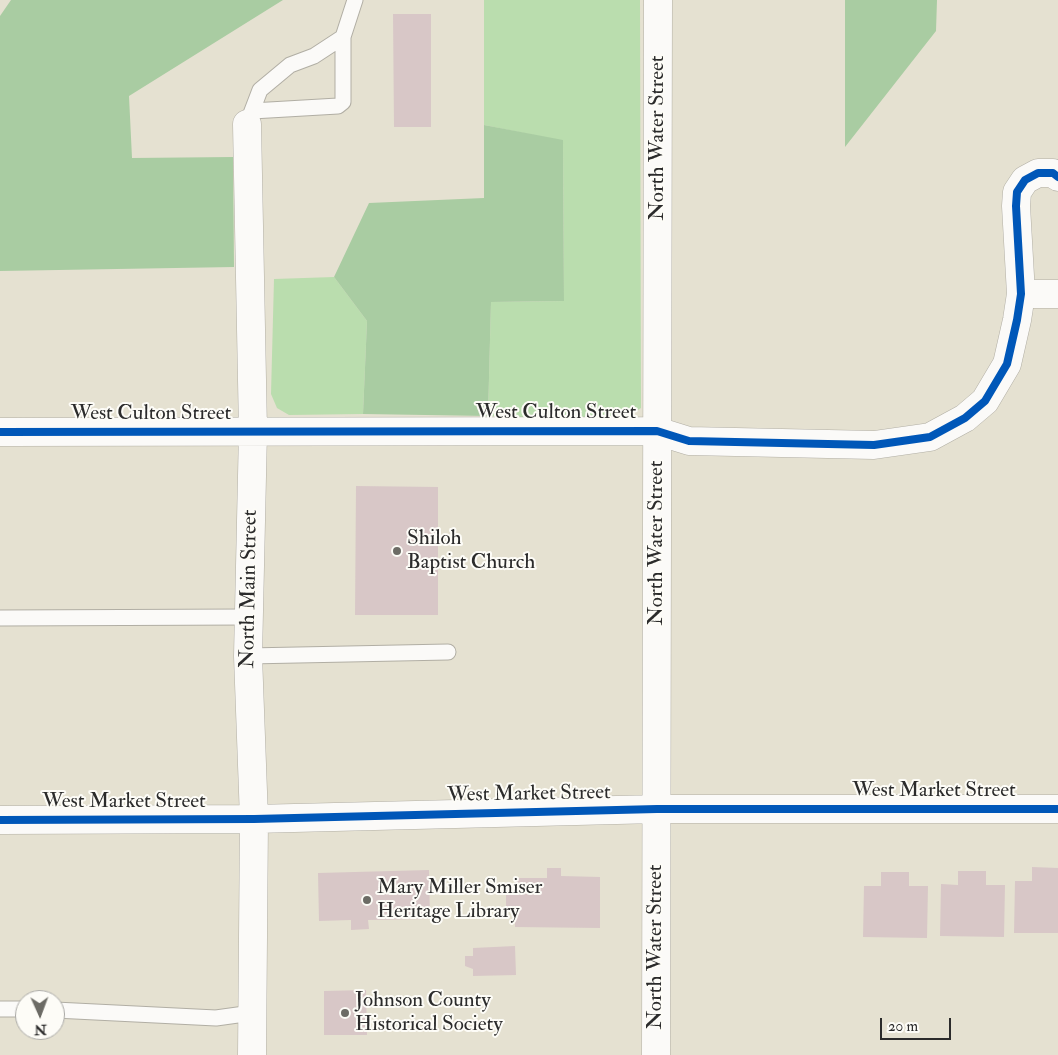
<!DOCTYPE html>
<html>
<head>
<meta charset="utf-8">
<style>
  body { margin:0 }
  #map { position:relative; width:1058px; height:1055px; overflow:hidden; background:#e5e1d1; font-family:"IM FELL Double Pica",serif }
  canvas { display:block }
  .north { position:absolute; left:15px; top:990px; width:50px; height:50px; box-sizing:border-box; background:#fdfcf7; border:1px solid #a9a8a5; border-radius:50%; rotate:178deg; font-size:14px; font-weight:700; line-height:20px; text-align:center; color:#2b2b2b }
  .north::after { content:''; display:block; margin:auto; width:18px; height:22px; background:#6c6b65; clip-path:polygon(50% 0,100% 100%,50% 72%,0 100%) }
  .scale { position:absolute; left:880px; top:1018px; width:71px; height:22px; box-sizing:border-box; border:2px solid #2b2b2b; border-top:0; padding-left:6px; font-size:15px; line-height:18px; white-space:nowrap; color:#2b2b2b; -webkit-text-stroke:4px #fdfcf7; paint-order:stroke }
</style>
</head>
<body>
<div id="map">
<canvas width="1058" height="1055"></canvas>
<div class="north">N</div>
<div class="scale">20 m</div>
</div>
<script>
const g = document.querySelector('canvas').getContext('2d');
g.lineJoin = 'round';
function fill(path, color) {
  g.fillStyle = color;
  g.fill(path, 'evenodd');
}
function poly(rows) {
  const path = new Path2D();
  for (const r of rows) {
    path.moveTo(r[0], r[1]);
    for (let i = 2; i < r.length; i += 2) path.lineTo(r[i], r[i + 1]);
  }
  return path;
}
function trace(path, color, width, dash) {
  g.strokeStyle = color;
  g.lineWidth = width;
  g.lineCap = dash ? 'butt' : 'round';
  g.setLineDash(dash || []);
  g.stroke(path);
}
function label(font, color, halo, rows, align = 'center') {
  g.font = font + ' "IM FELL Double Pica",serif';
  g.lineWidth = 4;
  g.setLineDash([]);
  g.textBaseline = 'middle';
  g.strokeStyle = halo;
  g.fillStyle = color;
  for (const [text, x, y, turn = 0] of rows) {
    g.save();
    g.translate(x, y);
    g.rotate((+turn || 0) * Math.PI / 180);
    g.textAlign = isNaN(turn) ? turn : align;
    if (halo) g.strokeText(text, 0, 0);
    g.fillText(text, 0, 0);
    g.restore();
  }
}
fill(poly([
  [484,0,640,0,641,408,628,416,610,420,488,416,491,302,564,301,563,141,484,125],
  [334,277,367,321,363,414,289,415,277,408,271,394,274,279]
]), '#baddae');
fill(poly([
  [11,0,283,0,129,96,132,158,233,157,234,267,0,271,0,16],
  [845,0,937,0,936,31,845,147],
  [484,125,563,140,564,301,491,302,488,416,363,414,367,321,334,277,369,203,484,198]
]), '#a9cca2');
fill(poly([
  [393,14,431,14,431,127,394,127],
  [356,486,438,487,438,615,355,615],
  [1032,867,1058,868,1058,933,1014,933,1015,881,1032,881],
  [547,868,561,868,561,876,600,877,600,928,515,927,515,907,506,907,506,894,515,894,515,878,547,878],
  [429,870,430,919,368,920,369,929,351,930,351,920,319,921,318,873],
  [958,871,986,871,986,885,1005,885,1004,937,940,936,941,884,958,885],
  [881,872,909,872,909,886,928,886,927,938,863,937,864,886,881,886],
  [515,946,516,975,473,976,473,969,465,966,465,956,473,956,473,948],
  [366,990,367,1035,324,1035,324,991]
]), '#d8c7c7');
const service = poly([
  [252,111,338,106,343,102,343,37],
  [247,124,260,90,290,65,314,56,343,37,355,0],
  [0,618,248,617],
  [248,656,448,652],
  [0,1009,25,1009],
  [55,1010,216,1018,252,1013]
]);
const minor = poly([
  [247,124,253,431,248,656,254,819,252,1055],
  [1021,294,1058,294],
  [0,432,657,431,689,441,874,445,930,437,965,418,985,401,1007,364,1017,320,1021,294,1016,206,1017,192,1025,180,1038,173,1053,173,1058,177],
  [0,820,254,819,657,809,1058,809],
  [656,1055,658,0]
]);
trace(service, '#b1aea4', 17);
trace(minor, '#b1aea4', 29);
trace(service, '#fbfaf8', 15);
trace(minor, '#fbfaf8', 28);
trace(poly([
  [0,432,657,431,689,441,874,445,930,437,965,418,985,401,1007,364,1017,320,1021,294,1016,206,1017,192,1025,180,1038,173,1053,173,1058,177],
  [0,820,254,819,657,809,1058,809]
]), '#0057b8', 8);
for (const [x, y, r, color] of [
  [397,551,5,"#6c6b65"],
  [367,900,5,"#6c6b65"],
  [345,1013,5,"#6c6b65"]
]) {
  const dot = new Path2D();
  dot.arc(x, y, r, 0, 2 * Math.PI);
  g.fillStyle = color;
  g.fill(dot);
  trace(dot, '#fdfcf7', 2);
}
label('21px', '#2b2b2b', '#fdfcf7', [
  ["North Water Street",658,138,-90],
  ["West Culton Street",556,413],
  ["West Culton Street",151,414],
  ["North Water Street",657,543,-90],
  ["North Main Street",250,589,-89],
  ["West Market Street",934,791],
  ["West Market Street",529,795,-1],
  ["West Market Street",124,802],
  ["North Water Street",656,947,-90]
]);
label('21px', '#2b2b2b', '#fdfcf7', [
  ["Shiloh",407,539],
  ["Baptist Church",407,563],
  ["Mary Miller Smiser",377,888],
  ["Heritage Library",377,912],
  ["Johnson County",355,1001],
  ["Historical Society",355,1025]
], 'left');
</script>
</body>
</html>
